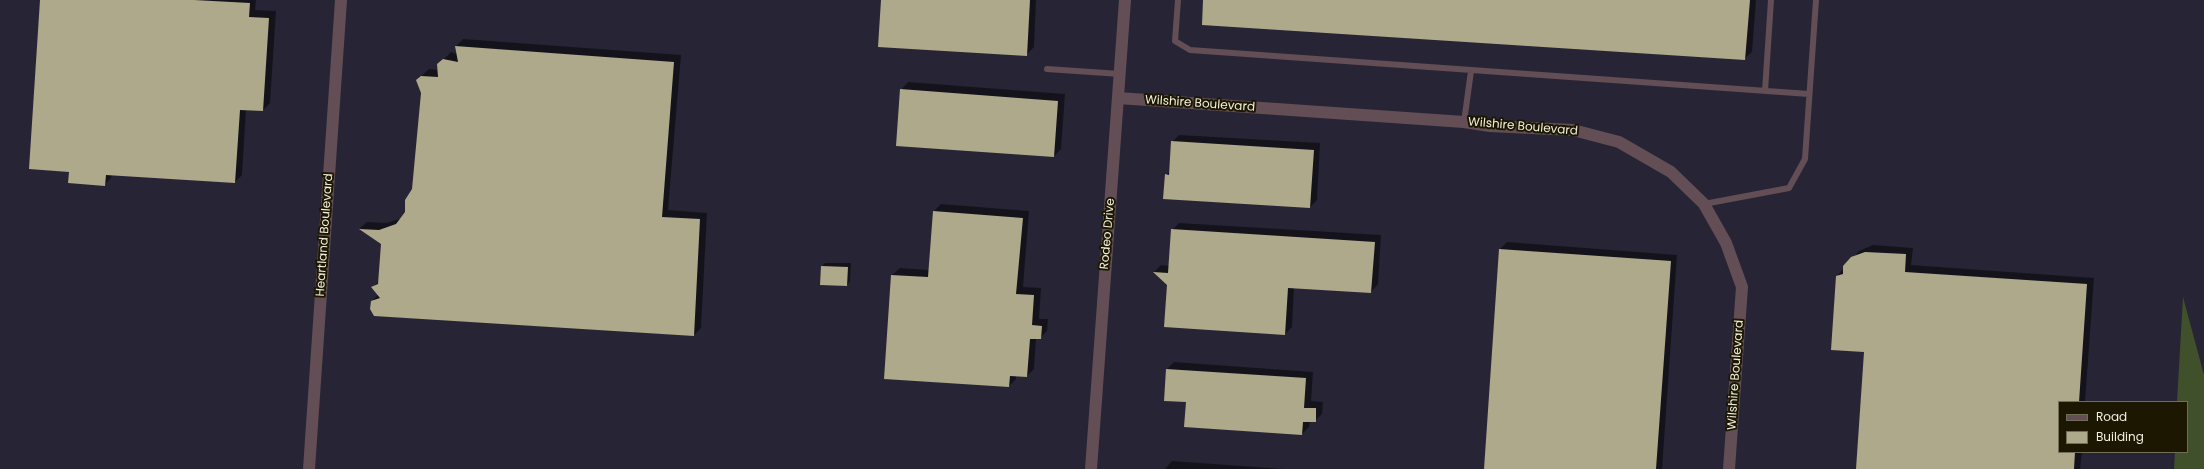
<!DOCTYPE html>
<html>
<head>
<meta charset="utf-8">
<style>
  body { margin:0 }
  #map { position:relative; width:2204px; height:469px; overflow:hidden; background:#252006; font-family:Poppins,sans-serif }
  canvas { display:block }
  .legend { position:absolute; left:2058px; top:401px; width:130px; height:52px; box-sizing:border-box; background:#1c1700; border:1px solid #716d59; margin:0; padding:5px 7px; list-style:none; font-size:12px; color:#f1efdf }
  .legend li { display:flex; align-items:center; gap:8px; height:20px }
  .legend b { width:20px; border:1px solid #716d59 }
</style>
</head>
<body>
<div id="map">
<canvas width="2204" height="469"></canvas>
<ul class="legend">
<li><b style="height:5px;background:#624e54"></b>Road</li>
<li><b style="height:11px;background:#aea98a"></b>Building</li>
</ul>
</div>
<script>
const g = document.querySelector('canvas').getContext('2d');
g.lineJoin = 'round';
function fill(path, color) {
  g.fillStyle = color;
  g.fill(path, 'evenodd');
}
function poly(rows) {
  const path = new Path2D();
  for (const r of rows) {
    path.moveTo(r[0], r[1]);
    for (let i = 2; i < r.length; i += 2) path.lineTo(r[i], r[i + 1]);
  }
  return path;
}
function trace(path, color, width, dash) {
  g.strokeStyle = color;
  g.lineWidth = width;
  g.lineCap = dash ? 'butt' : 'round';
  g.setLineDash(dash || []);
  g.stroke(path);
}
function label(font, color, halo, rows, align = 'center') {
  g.font = font + ' Poppins,sans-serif';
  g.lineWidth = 4;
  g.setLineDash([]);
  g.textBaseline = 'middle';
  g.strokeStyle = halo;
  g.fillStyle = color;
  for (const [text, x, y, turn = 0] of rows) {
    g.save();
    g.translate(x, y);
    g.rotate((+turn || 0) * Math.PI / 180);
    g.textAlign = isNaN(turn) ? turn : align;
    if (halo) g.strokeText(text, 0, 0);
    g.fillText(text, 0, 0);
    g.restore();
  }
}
fill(poly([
  [0,0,2204,0,2204,469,0,469],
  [2059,402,2187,402,2187,452,2059,452]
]), '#272535');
fill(poly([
  [2183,297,2204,375,2204,469,2174,469,2175,452,2187,452,2187,402,2177,402]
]), '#3f502b');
fill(poly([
  [41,0,256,0,255,10,276,11,270,103,263,110,246,109,242,175,235,182,112,174,111,178,104,185,70,171],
  [882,0,1036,0,1034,47,1027,54],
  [1204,0,1756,0,1752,52,1744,59],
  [463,39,681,55,668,210,707,213,701,328,694,335,372,301,378,295,373,287,379,281,382,243,360,228,367,222,387,223,402,218,406,213,413,190,422,93,417,80,429,69,438,70,438,65,451,52,457,54,456,46],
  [908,82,1065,94,1061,149,1054,156,901,90],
  [1179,135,1320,143,1317,200,1310,207,1166,175,1170,171,1172,142],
  [941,204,1029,211,1023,287,1041,288,1039,319,1048,319,1047,331,1040,338,1036,338,1034,369,1027,376,1016,375,1016,379,1009,386,885,378,892,275,900,268,929,270,934,211],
  [1179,223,1381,235,1378,284,1371,292,1294,287,1292,327,1285,334,1168,284,1154,272,1161,265,1170,266,1172,230],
  [1507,242,1677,255,1662,469,1485,469,1500,249],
  [1873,245,1913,248,1911,265,2094,278,2085,402,2059,402,2059,452,2082,452,2080,469,1857,469,1865,351,1837,276,1859,251],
  [825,263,851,263,850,281,847,285,822,266],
  [1174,362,1313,372,1311,401,1323,402,1322,414,1315,421,1310,421,1309,427,1302,434,1185,426,1187,401,1167,369],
  [1172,461,1284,469,1165,469]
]), '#0007');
fill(poly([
  [40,0,194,0,250,3,249,17,269,18,263,111,240,110,235,183,106,175,105,186,68,183,69,172,29,169],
  [881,0,1030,0,1027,56,878,47],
  [1203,0,1750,0,1745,60,1202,25],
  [455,46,674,62,662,217,700,219,694,336,374,316,370,309,371,301,380,298,371,287,378,284,381,244,359,229,379,230,396,224,405,212,405,200,412,189,421,93,416,80,421,76,438,77,437,64,443,59,458,62],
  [900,89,1058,101,1054,157,896,146],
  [1171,141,1314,150,1310,208,1163,199,1165,174,1169,175],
  [933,211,1023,218,1016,294,1034,295,1032,325,1042,326,1041,339,1030,339,1027,377,1010,376,1009,387,884,379,891,275,928,277],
  [1171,229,1375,242,1371,293,1288,288,1285,335,1164,327,1167,285,1153,272,1168,273],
  [1499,249,1671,261,1656,469,1484,469],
  [1865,252,1906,254,1905,272,2087,284,2079,402,2059,402,2059,452,2075,452,2074,469,1856,469,1864,352,1831,350,1836,276,1843,274,1843,266,1851,257],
  [821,266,848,267,847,286,820,285],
  [1166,369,1306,378,1304,408,1316,408,1316,422,1303,422,1302,435,1184,427,1186,402,1164,401]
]), '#aea98a');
trace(poly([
  [1178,0,1175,41,1190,50,1809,94],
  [1047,69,1120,74],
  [1765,91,1771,0],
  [1464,122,1471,71],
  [1704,204,1789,188,1805,159,1816,0]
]), '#624e54', 6);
trace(poly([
  [1118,98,1464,122,1490,126,1573,130,1619,142,1671,172,1704,204,1726,243,1742,287,1729,469],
  [309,469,341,0],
  [1091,469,1125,0]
]), '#624e54', 12);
label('12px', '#f1efdf', '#1c1700', [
  ["Wilshire Boulevard",1200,104,4],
  ["Wilshire Boulevard",1523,127,5],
  ["Rodeo Drive",1108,234,-85],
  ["Heartland Boulevard",325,235,-86],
  ["Wilshire Boulevard",1736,375,-86]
]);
</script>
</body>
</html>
